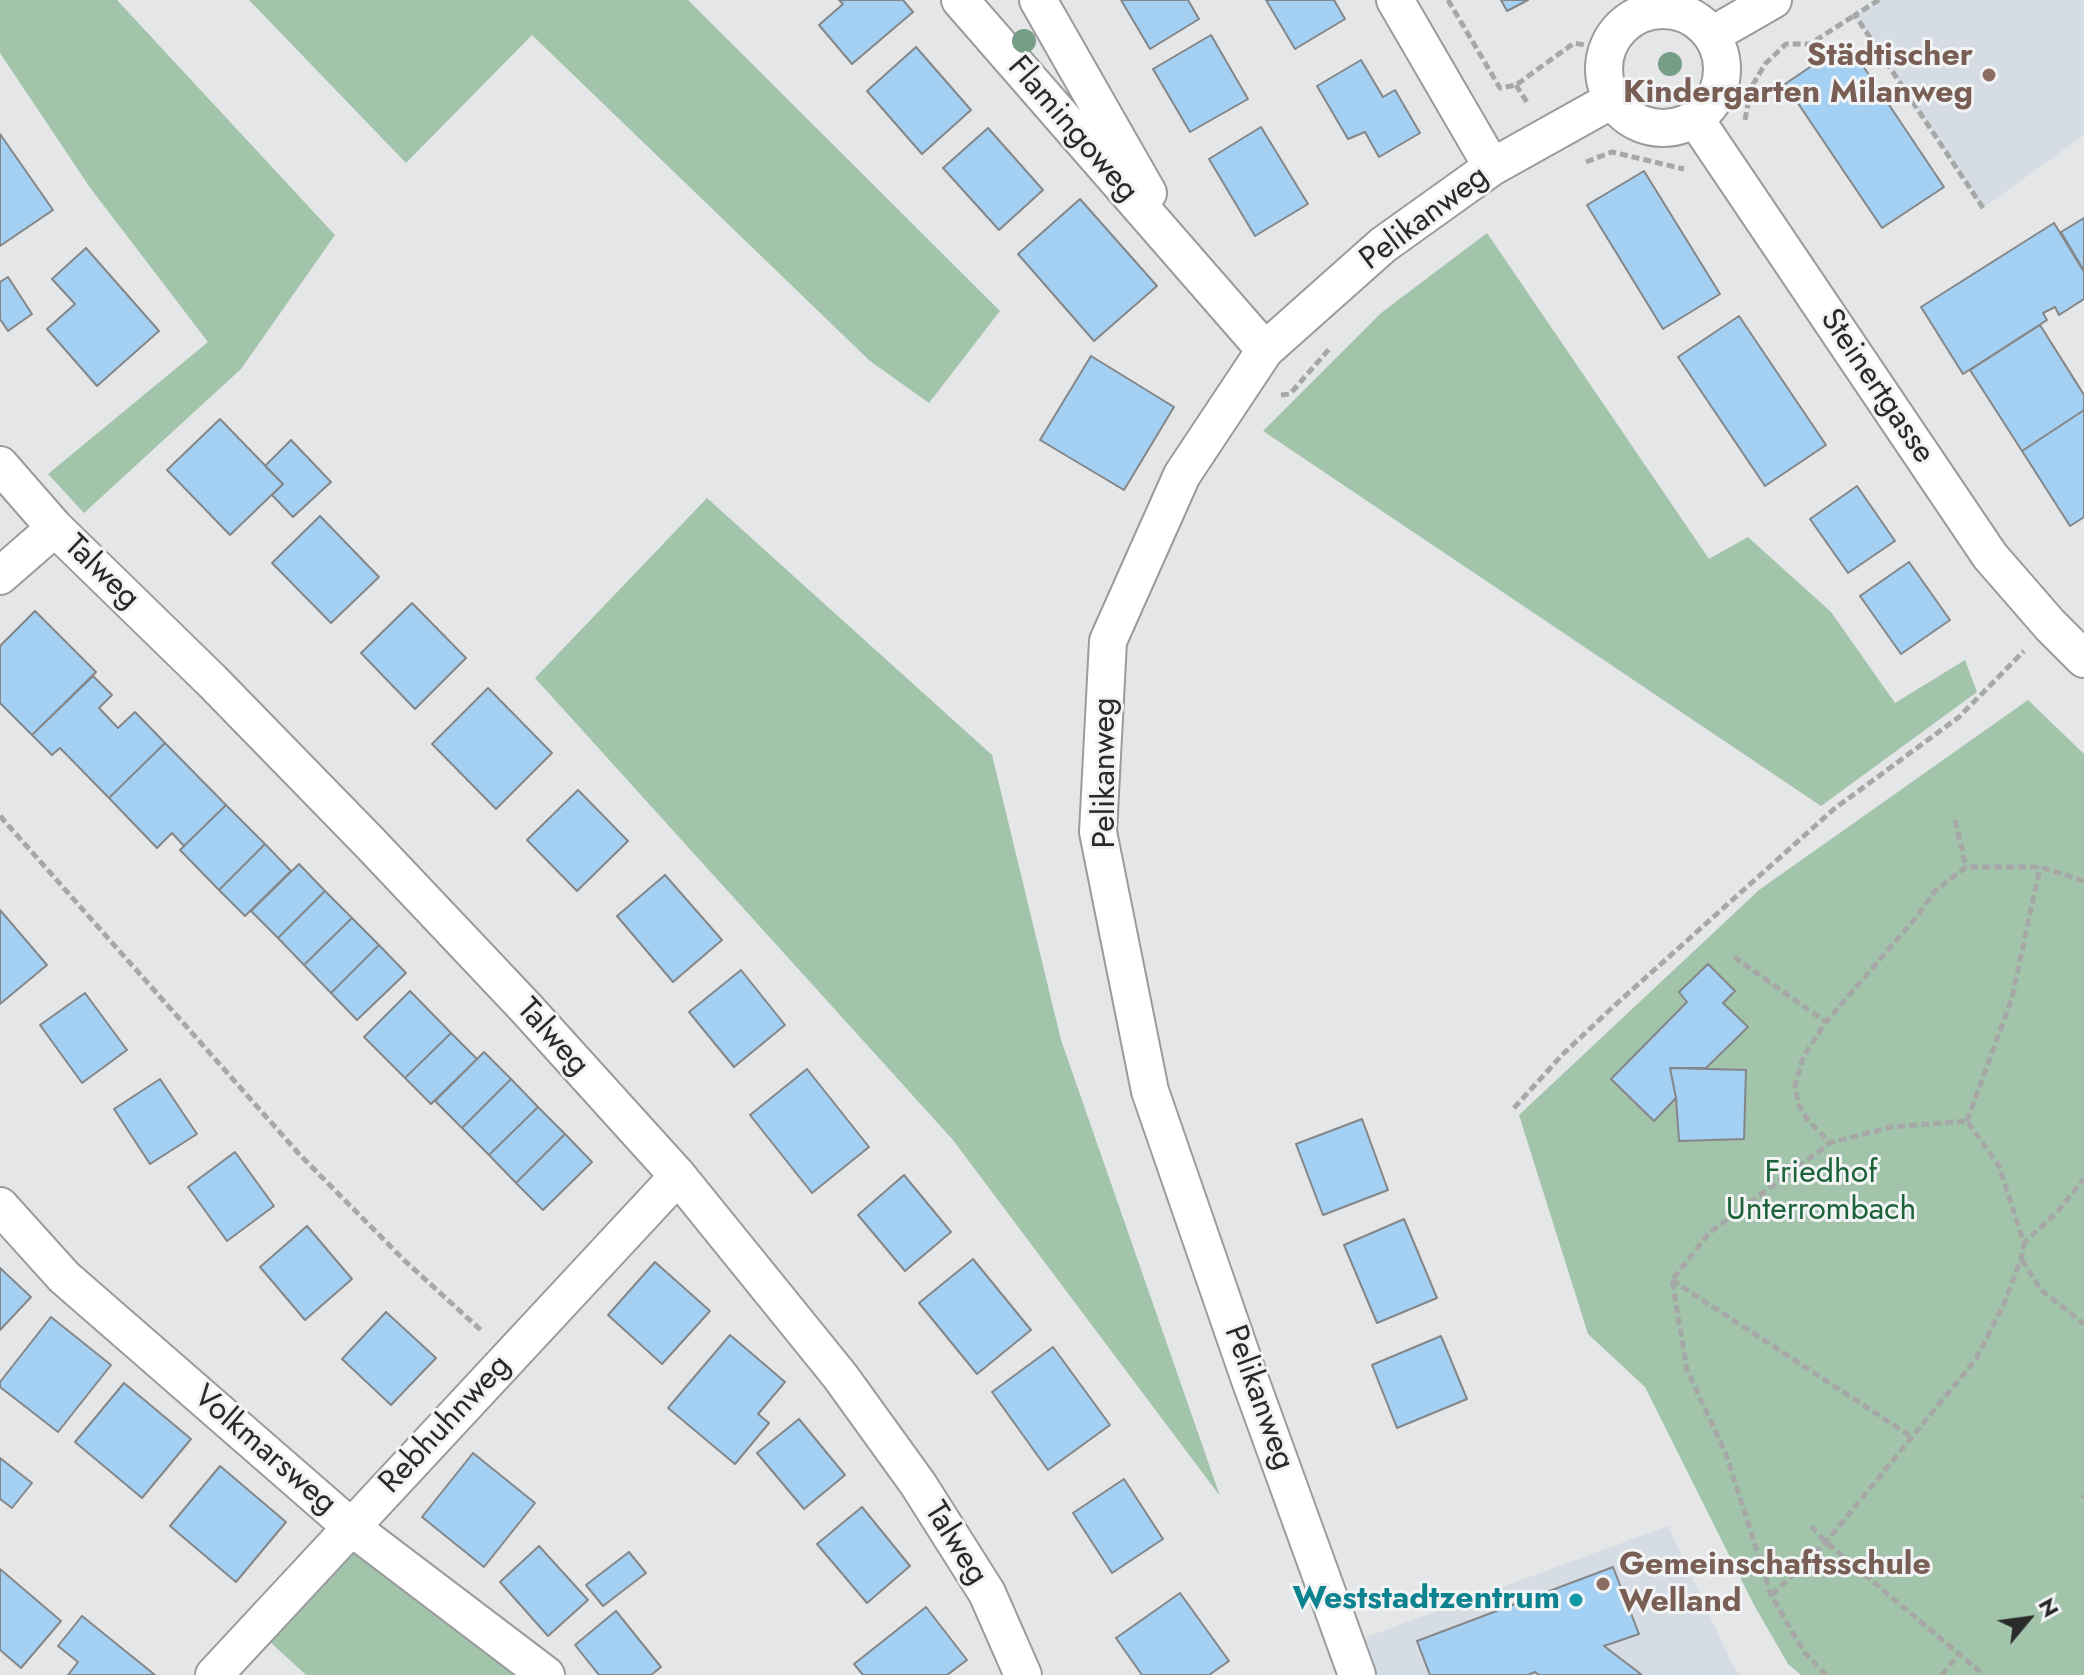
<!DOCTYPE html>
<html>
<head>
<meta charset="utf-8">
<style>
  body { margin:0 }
  #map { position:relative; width:2084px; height:1675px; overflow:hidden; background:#e5e6e7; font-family:Jost,sans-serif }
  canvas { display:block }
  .north { position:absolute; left:1988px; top:1579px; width:80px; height:80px; -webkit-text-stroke:6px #f2f3f4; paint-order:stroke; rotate:61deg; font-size:22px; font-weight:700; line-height:32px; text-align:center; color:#292a2a }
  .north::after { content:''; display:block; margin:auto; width:28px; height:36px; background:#292a2a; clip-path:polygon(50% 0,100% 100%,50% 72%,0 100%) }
</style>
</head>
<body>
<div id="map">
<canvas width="2084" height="1675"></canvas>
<div class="north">N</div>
</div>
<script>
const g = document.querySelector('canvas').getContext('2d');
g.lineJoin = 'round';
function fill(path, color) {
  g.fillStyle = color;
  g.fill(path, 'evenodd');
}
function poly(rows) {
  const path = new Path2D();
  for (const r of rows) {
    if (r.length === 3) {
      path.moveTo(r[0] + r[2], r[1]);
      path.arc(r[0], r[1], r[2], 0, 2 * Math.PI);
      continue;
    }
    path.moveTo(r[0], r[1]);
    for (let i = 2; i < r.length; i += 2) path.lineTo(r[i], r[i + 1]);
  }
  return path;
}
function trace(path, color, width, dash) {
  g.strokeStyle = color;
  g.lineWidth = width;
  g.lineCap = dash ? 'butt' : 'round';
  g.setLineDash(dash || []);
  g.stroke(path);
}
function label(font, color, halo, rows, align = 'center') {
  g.font = font + ' Jost,sans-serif';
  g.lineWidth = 6;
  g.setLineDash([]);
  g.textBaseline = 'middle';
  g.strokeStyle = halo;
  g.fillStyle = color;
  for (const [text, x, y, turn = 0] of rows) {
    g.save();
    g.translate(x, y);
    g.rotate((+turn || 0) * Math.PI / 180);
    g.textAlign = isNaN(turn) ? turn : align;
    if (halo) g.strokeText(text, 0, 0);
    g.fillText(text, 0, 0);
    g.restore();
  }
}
fill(poly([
  [1879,0,2084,0,2084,135,1983,208,1855,15],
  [1668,1526,1734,1668,1742,1675,1365,1675,1353,1642]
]), '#d5dce3');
fill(poly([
  [0,0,117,0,335,235,241,369,84,513,48,474,208,342,91,189,0,53],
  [249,0,688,0,1000,311,929,403,870,361,532,35,406,163],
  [1487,233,1709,559,1748,537,1831,612,1895,703,1965,660,1977,692,1821,806,1263,431,1381,313],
  [707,498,992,755,1061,1040,1220,1496,953,1140,535,678],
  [2028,700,2084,754,2084,1675,1801,1675,1788,1664,1754,1605,1645,1387,1588,1334,1519,1115,1759,890],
  [354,1545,528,1675,306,1675,269,1641]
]), '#a2c4ab');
const building = poly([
  [839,0,903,0,913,12,852,64,819,25,843,4,839,0],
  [1121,0,1188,0,1199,19,1150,49,1121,0],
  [1266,0,1334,0,1345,19,1295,49,1266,0],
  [1501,0,1528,0,1507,11,1501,0],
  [1211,35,1248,99,1190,132,1153,69,1211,35],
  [1847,42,1944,187,1882,228,1785,84,1847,42],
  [916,47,971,110,922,154,867,91,916,47],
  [1361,60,1383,97,1395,90,1420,133,1379,157,1365,132,1348,139,1317,86,1361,60],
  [1261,127,1308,204,1255,236,1209,159,1261,127],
  [988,128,1043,190,999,230,943,168,988,128],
  [0,134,53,210,0,246,0,134],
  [1644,171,1720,294,1663,329,1587,205,1644,171],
  [1080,199,1157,286,1094,341,1018,254,1080,199],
  [2084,218,2084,271,2061,232,2084,218],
  [2054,223,2084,272,2084,299,2059,315,2055,307,2043,313,2047,320,1963,374,1921,307,2054,223],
  [86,248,159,331,97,386,47,329,75,304,52,279,86,248],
  [8,277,32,314,8,331,0,319,0,282,8,277],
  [1739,316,1826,445,1765,486,1678,357,1739,316],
  [2040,325,2084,395,2084,410,2022,451,1970,370,2040,325],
  [1091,356,1174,407,1124,490,1040,440,1091,356],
  [2084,410,2084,517,2070,526,2022,451,2084,410],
  [220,419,283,484,230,535,167,470,220,419],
  [291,440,331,482,293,517,272,495,283,484,265,466,291,440],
  [1857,486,1895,541,1848,573,1810,519,1857,486],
  [320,516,379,577,331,623,272,563,320,516],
  [1909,562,1950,620,1901,654,1860,596,1909,562],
  [412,603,466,658,415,709,361,653,412,603],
  [35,611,96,672,32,735,0,703,0,646,35,611],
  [93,676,112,695,99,708,118,728,135,712,165,743,109,798,60,748,52,755,32,735,93,676],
  [488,688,552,753,496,809,432,744,488,688],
  [165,743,226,805,184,846,172,833,157,848,109,798,165,743],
  [578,790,628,841,577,891,527,840,578,790],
  [226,805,265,844,219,890,180,850,226,805],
  [265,844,291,871,245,916,219,890,265,844],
  [299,864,325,891,278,938,251,911,299,864],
  [665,875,722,940,673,982,617,916,665,875],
  [325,891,352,918,304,965,278,938,325,891],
  [0,910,47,965,0,1004,0,910],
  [352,918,379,945,331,993,304,965,352,918],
  [379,945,406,973,357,1020,331,993,379,945],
  [1708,964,1735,991,1723,1003,1748,1027,1706,1068,1670,1068,1676,1098,1654,1121,1611,1079,1687,1002,1679,992,1708,964],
  [741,970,785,1025,734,1067,689,1012,741,970],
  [410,991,451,1033,405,1078,364,1037,410,991],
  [85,993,127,1050,82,1083,40,1025,85,993],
  [451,1033,477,1059,431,1104,405,1078,451,1033],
  [484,1052,511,1079,462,1128,435,1101,484,1052],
  [1670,1068,1746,1070,1744,1139,1679,1141,1676,1098,1670,1068],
  [807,1069,869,1147,812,1193,750,1115,807,1069],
  [160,1079,197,1134,150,1164,114,1109,160,1079],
  [511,1079,538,1107,489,1155,462,1128,511,1079],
  [538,1107,565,1134,516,1183,489,1155,538,1107],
  [1362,1119,1388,1190,1323,1215,1296,1144,1362,1119],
  [565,1134,592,1162,543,1210,516,1183,565,1134],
  [235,1152,274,1206,227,1241,188,1187,235,1152],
  [904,1175,951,1232,905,1271,858,1215,904,1175],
  [1404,1219,1437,1298,1377,1323,1344,1245,1404,1219],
  [307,1226,352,1279,305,1320,260,1267,307,1226],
  [973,1259,1031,1330,977,1374,919,1303,973,1259],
  [655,1262,710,1311,662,1364,608,1315,655,1262],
  [0,1268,31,1297,0,1330,0,1268],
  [386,1312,436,1358,391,1405,342,1359,386,1312],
  [51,1317,111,1365,58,1432,0,1387,0,1382,51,1317],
  [730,1335,785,1382,758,1414,769,1423,735,1464,668,1408,730,1335],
  [1441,1336,1467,1399,1397,1428,1372,1365,1441,1336],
  [1053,1347,1110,1425,1048,1470,992,1392,1053,1347],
  [124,1383,191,1439,142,1498,75,1442,124,1383],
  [799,1419,845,1475,804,1509,757,1453,799,1419],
  [473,1453,535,1503,484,1567,422,1517,473,1453],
  [0,1458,32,1483,12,1508,0,1499,0,1458],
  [220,1466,286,1522,236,1582,170,1526,220,1466],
  [1124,1479,1163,1539,1112,1573,1073,1513,1124,1479],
  [862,1507,910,1566,867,1603,817,1544,862,1507],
  [539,1546,588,1600,548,1636,500,1582,539,1546],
  [629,1552,646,1573,603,1606,586,1585,629,1552],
  [1613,1567,1639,1634,1604,1646,1642,1675,1539,1675,1535,1672,1528,1675,1430,1675,1417,1641,1613,1567],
  [0,1569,61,1621,21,1668,0,1650,0,1569],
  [1180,1593,1229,1661,1209,1675,1142,1675,1116,1638,1180,1593],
  [926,1607,967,1660,947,1675,863,1675,854,1664,926,1607],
  [616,1611,661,1667,651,1675,599,1675,575,1645,616,1611],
  [82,1616,155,1675,68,1675,78,1662,58,1646,82,1616]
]);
fill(building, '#a3d0f3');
trace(building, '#858687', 2);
const street = poly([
  [960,0,1265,350],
  [1038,0,1148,193],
  [1395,0,1492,167],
  [1663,69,59],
  [1712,35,1773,0],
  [1696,120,1990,556,2050,625,2084,659],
  [0,465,55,528,212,681,370,843,526,1008,678,1176,840,1376,918,1484,987,1593,1023,1675],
  [0,576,55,528],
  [0,1206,64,1277,351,1527,546,1675],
  [214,1675,678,1176],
  [1357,1675,1249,1377,1150,1091,1098,832,1108,641,1182,475,1265,350,1383,245,1492,167,1612,100]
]);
trace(street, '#9a9b9c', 40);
trace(poly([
  [1448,0,1500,88,1516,85,1574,43,1607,49],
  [1879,0,1855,15,1983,208],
  [1516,85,1528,104],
  [1745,120,1751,88,1765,64,1786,44,1810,44,1855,15],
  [1586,162,1612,152,1684,169],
  [1281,395,1290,394,1330,348],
  [0,816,300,1155,405,1261,483,1332],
  [1955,820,1966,867],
  [2084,881,2040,867,1966,867,1936,890,1918,915,1826,1022,1803,1057,1795,1086,1798,1103,1807,1119,1830,1143,1891,1127,1967,1121,1999,1166,2024,1243,2058,1211,2084,1179],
  [1734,957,1826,1022],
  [1514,1108,1563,1054,1614,1006,1834,809,1959,717,2024,651],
  [1967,1121,2012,998,2040,867],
  [2022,1260,2041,1290,2084,1324],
  [1672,1280,1912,1437],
  [2082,1498,2084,1496],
  [1811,1526,1826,1542,1984,1675],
  [1772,1595,1826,1542,1976,1359,2004,1304,2021,1259,2024,1243],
  [1826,1675,1804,1652,1771,1595,1726,1454,1687,1370,1672,1280,1709,1233,1830,1143],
  [1942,1675,1959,1654]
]), '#a6a7a7', 5, [8, 4]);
trace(street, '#fff', 36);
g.fillStyle = '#769d87';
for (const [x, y] of [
  [1024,41],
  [1670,64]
]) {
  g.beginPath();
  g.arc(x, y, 12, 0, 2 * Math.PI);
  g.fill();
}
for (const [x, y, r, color] of [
  [1989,75,8,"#8d6e63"],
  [1603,1584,8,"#8d6e63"],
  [1576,1600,8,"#0f9aa8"]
]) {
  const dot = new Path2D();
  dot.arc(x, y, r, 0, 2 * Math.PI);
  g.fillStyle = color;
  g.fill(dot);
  trace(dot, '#f2f3f4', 3);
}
label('bold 32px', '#785e54', '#f2f3f4', [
  ["Städtischer",1973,57],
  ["Kindergarten Milanweg",1973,94],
  ["Gemeinschaftsschule",1619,1566,"left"],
  ["Welland",1619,1603,"left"]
], 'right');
label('32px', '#292a2a', '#f2f3f4', [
  ["Flamingoweg",1072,130,49],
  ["Pelikanweg",1425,219,-37],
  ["Steinertgasse",1876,387,56],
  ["Talweg",101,573,44],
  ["Pelikanweg",1106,773,-90],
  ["Talweg",552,1038,48],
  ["Pelikanweg",1258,1398,70],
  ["Rebhuhnweg",446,1425,-47],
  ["Volkmarsweg",264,1451,41],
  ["Talweg",955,1544,58]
]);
label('32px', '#1c6238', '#f2f3f4', [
  ["Friedhof",1821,1174],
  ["Unterrombach",1821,1211]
]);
label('bold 32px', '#0d838f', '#f2f3f4', [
  ["Weststadtzentrum",1560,1600]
], 'right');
</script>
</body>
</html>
